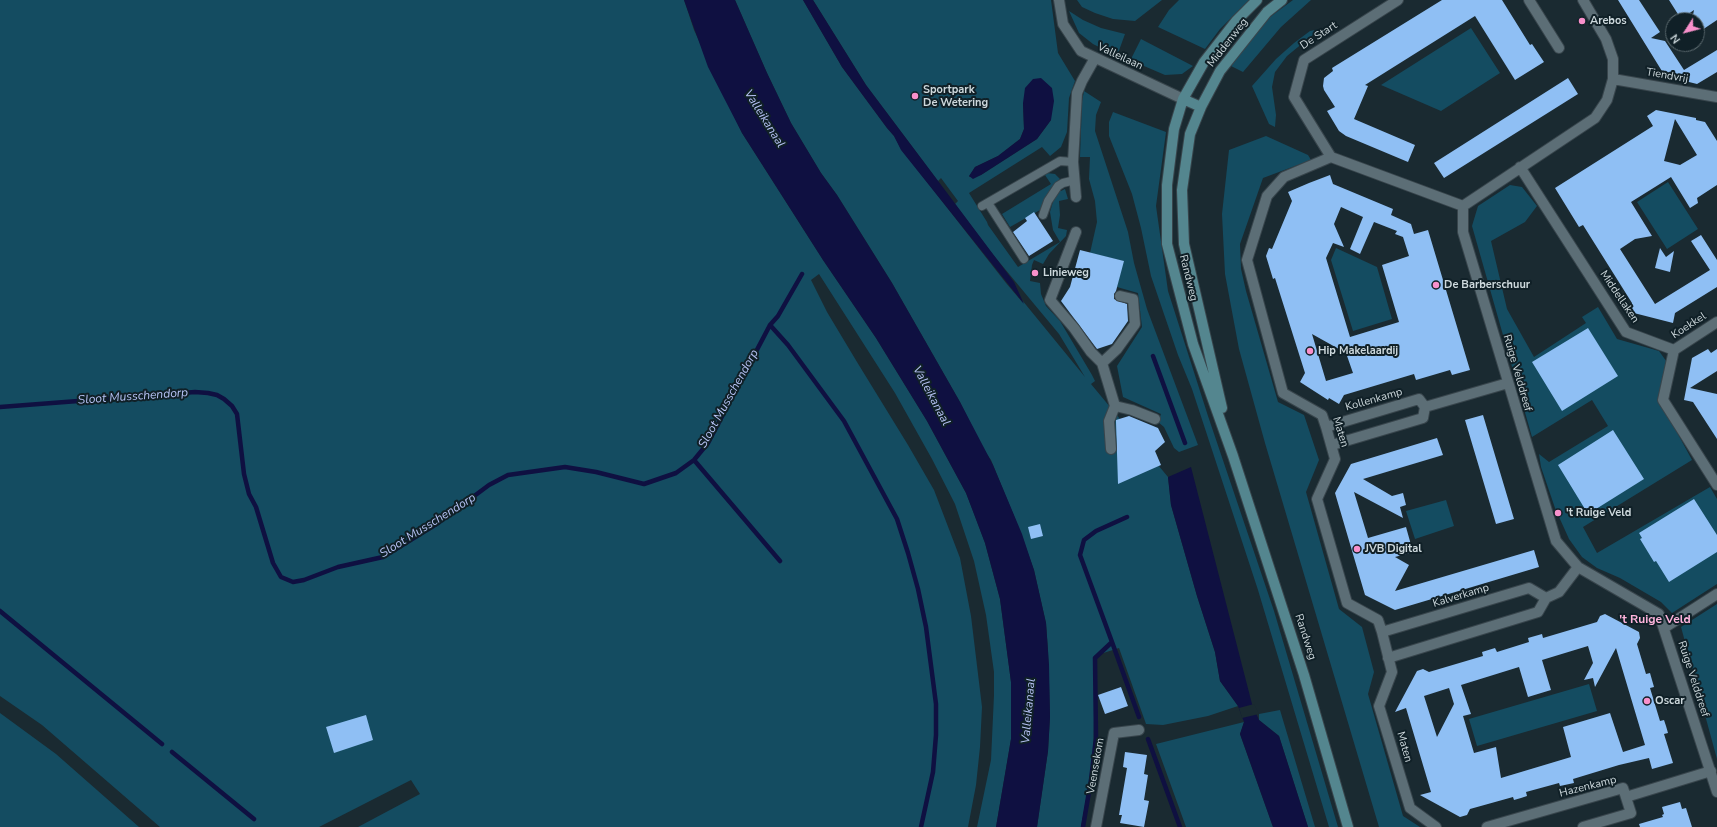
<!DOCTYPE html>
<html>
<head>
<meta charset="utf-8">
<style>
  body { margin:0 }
  #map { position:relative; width:1717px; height:827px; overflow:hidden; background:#1a2a31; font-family:"Nunito Sans",sans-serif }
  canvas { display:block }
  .north { position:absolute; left:1665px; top:12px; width:40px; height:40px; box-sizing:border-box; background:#102027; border:1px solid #5c6a6f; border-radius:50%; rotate:234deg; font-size:11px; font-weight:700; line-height:16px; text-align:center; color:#cdd8dc }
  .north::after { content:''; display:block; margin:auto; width:14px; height:18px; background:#f890cb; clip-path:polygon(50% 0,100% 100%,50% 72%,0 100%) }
</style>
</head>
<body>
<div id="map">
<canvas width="1717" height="827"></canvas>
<div class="north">N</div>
</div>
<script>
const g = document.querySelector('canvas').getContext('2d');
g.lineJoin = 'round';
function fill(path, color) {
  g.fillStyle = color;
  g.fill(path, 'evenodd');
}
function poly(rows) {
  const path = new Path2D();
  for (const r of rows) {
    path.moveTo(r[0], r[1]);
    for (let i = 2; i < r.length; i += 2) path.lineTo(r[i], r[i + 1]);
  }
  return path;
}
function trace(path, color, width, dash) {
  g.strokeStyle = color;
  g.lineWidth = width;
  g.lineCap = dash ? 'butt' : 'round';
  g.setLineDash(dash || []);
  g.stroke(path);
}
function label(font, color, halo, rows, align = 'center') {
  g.font = font + ' "Nunito Sans",sans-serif';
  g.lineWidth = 4;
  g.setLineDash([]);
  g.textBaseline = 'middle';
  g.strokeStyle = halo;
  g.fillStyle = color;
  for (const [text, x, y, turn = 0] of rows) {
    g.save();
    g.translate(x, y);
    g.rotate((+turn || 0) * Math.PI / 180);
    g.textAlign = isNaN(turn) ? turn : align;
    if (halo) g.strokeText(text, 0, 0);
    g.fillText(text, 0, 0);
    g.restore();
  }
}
fill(poly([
  [0,0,684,0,694,30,742,133,823,260,876,338,927,421,966,493,973,511,985,543,1000,599,1011,682,1011,739,996,827,977,827,991,760,994,695,994,672,986,615,974,561,955,504,932,459,895,393,819,274,811,280,827,312,857,362,908,445,934,490,960,558,971,616,982,707,980,747,976,785,968,827,358,827,420,794,411,780,319,827,160,827,42,725,0,696],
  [735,0,803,0,842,67,887,128,894,136,902,150,1006,283,1023,303,1022,300,1085,377,1059,334,990,251,955,204,958,201,941,178,938,181,866,85,813,0,1051,0,1058,53,1075,81,1069,98,1067,132,1061,147,1050,156,1042,147,969,193,987,222,988,225,1018,267,1060,242,1053,230,1050,212,1054,198,1060,190,1061,191,1065,189,1068,199,1059,201,1060,215,1058,228,1067,230,1066,236,1049,254,1043,264,1034,260,1032,265,1030,281,1040,283,1041,294,1046,306,1060,321,1092,375,1095,381,1091,384,1168,477,1171,505,1197,596,1215,652,1220,681,1238,706,1208,716,1163,725,1146,724,1119,648,1094,656,1094,721,1093,760,1081,827,1037,827,1048,751,1050,717,1048,650,1046,623,1034,570,1014,516,991,460,982,447,960,402,892,283,837,195,821,173,791,123,767,73],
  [1023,103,1051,120,1037,139,981,175,969,177,975,167,998,156,1020,139,1024,129],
  [1077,0,1162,0,1135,21,1113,19,1095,13,1082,7],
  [1179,0,1249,0,1220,29,1205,49,1158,27,1169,10],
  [1293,0,1311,0,1281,27,1243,72,1231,66,1249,41,1270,17],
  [1069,11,1083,20,1101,28,1125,34,1117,56,1093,44,1079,33],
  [1471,28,1500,73,1441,111,1381,85],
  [1320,29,1287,56,1275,72,1272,87,1276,115,1275,127,1269,124,1252,86,1276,59,1294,43,1310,31],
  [1141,39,1193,66,1182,74,1165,75,1144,66,1131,59],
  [1084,91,1101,102,1096,115,1095,131,1128,232,1134,263,1147,309,1198,445,1179,452,1174,448,1164,427,1158,422,1161,414,1123,397,1117,366,1142,327,1138,293,1117,287,1123,261,1090,253,1097,222,1095,201,1089,179,1090,157,1080,157,1082,101],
  [1113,112,1166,132,1156,206,1168,291,1208,416,1274,611,1338,827,1329,827,1258,590,1192,389,1178,355,1151,276,1141,228,1132,194,1109,136,1109,122],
  [1266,136,1308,155,1311,160,1263,178,1240,244,1241,269,1246,291,1278,402,1304,415,1319,460,1306,492,1339,609,1362,627,1374,672,1368,694,1403,816,1420,827,1379,827,1265,443,1239,349,1225,274,1222,214,1229,150],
  [1047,173,1055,174,1060,179,1051,188,1040,210,1010,227,1002,214,1051,184,1045,175],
  [1668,182,1698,229,1667,249,1637,202],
  [1510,185,1522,187,1537,206,1525,222,1491,241,1507,309,1534,357,1586,323,1582,317,1598,307,1617,339,1659,351,1669,365,1660,401,1692,460,1583,527,1597,553,1710,487,1717,499,1717,584,1672,613,1661,602,1620,578,1597,568,1582,557,1569,539,1555,508,1541,467,1539,454,1549,462,1608,426,1592,400,1532,437,1472,226,1478,206],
  [1336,248,1377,267,1392,319,1353,331,1331,260],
  [1446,500,1454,526,1415,539,1406,511],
  [1717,604,1717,759,1681,627],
  [1589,684,1597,711,1477,746,1469,719],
  [1280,710,1315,827,1308,827,1279,736,1259,720,1259,714],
  [0,713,56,754,139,827,0,827],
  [1244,722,1240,734,1273,827,1186,827,1156,744]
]), '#144c61');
fill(poly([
  [684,0,735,0,767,73,791,123,821,173,837,195,892,283,960,402,993,465,1022,534,1034,570,1046,623,1049,665,1050,717,1048,751,1037,827,996,827,1011,739,1011,682,1000,599,985,543,966,493,927,421,876,338,823,260,742,133,708,67],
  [803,0,813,0,866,85,1014,282,1024,304,901,150,894,136,887,128,842,67],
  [1041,78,1052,88,1054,101,1051,120,1037,139,981,175,973,179,969,176,975,167,998,156,1020,139,1024,129,1023,103,1025,88,1033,79],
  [1191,467,1252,704,1259,720,1279,736,1308,827,1273,827,1240,734,1244,722,1238,706,1220,681,1215,652,1197,596,1171,505,1168,477]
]), '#0f1041');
fill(poly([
  [1254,704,1259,714,1242,718,1239,708]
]), '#1a2a31');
trace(poly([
  [770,325,788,345,844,421,897,519,908,553,918,589,926,627,936,704,936,735,933,772,921,827],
  [1153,356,1185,443],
  [0,407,195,392,208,393,217,395,224,399,232,406,237,414,244,474,249,494,256,507,273,563,281,577,293,582,304,580,338,567,383,557,438,523,489,485,508,475,565,467,596,472,644,484,676,473,694,460,708,443,770,325,778,316,802,274],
  [694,460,780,561],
  [0,611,162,744],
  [1112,642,1139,717],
  [1148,739,1180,827],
  [172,752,254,819],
  [1083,827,1091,780,1096,738,1095,658,1112,642,1080,555,1084,540,1096,531,1127,517]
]), '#0f1041', 4.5);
fill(poly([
  [1442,0,1502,0,1530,45,1532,44,1544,62,1515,80,1475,16,1365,85,1368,86,1354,119,1415,145,1408,162,1346,136,1339,131,1327,111,1335,107,1324,90,1323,86,1324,78,1333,71,1332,68],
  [1618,0,1639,0,1660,32,1651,38,1665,41,1684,70,1717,50,1717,72,1697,84,1665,76],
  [1669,0,1717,0,1717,20,1699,32,1697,29,1697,20,1692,20,1694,10,1681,19],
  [1568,78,1578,94,1444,178,1434,163],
  [1656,110,1696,118,1696,120,1705,122,1717,141,1717,185,1697,198,1698,203,1690,208,1671,177,1631,202,1652,236,1635,239,1620,249,1655,304,1710,270,1691,241,1701,235,1717,260,1717,287,1675,313,1673,323,1630,312,1632,303,1583,225,1579,227,1555,188,1653,126,1647,116],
  [1675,119,1697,155,1680,165,1664,161],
  [1330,175,1333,184,1393,209,1391,215,1411,224,1414,234,1428,230,1470,370,1452,375,1450,370,1416,380,1414,374,1344,395,1339,404,1329,398,1328,400,1300,382,1305,373,1275,278,1273,279,1266,256,1269,248,1272,249,1292,201,1288,192,1309,183],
  [1341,207,1363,217,1350,249,1360,254,1374,222,1397,231,1395,234,1403,237,1409,256,1382,265,1399,322,1350,337,1326,258,1333,243,1344,247,1334,224],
  [1312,334,1346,353,1353,373,1326,381],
  [1034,212,1053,241,1029,256,1013,232,1027,221,1025,218],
  [1660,248,1666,257,1674,251,1670,272,1655,268],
  [1080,250,1124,261,1116,291,1114,294,1114,299,1127,304,1128,321,1112,344,1097,349,1061,301,1070,287],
  [1588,328,1618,376,1562,411,1532,362],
  [1708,349,1711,353,1717,349,1717,371,1690,388,1717,394,1717,439,1693,402,1684,400,1692,358],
  [1483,415,1514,519,1496,524,1465,420],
  [1129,416,1158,428,1165,442,1155,451,1161,465,1118,484,1116,422,1116,420],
  [1613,430,1644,479,1588,514,1558,465],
  [1437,438,1443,455,1363,479,1392,496,1403,493,1406,505,1400,507,1403,518,1354,492,1368,538,1406,527,1413,552,1395,557,1409,565,1395,591,1534,550,1539,567,1395,610,1365,595,1335,493,1351,464],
  [1694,499,1717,535,1717,552,1669,582,1656,561,1654,562,1640,539,1642,538,1639,533],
  [1040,524,1043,536,1031,539,1028,527],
  [1605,614,1639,632,1640,638,1637,644,1646,674,1650,673,1654,687,1650,688,1660,721,1664,720,1666,726,1668,733,1664,734,1673,763,1652,769,1649,758,1619,765,1573,779,1574,783,1560,786,1559,783,1526,792,1527,796,1521,798,1514,800,1513,797,1470,809,1467,815,1460,817,1420,795,1431,792,1406,708,1395,712,1417,671,1423,669,1429,672,1483,656,1482,652,1495,648,1497,652,1529,642,1528,638,1542,634,1543,638,1597,622,1600,616],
  [1588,646,1593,663,1584,680,1593,678,1595,687,1616,648,1645,745,1623,752,1610,713,1563,727,1571,757,1501,778,1496,747,1474,753,1463,716,1471,714,1461,685,1519,667,1528,697,1551,690,1542,660],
  [1449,688,1454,704,1437,737,1424,696],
  [1121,687,1128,706,1105,714,1098,695],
  [366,715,373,740,334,753,326,727],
  [1125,752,1147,755,1144,774,1148,775,1144,800,1149,801,1144,827,1120,823,1122,815,1119,815,1127,768,1123,767],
  [1680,802,1682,809,1686,808,1692,827,1640,827,1639,824,1663,817,1662,815,1664,814,1662,807]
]), '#8fbff4');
const service = poly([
  [988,203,1024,259],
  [982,206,1060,161,1073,162],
  [1043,215,1048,201,1058,186,1063,183,1075,180]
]);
const minor = poly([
  [1059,0,1063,24,1081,51,1183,99],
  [1529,0,1559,48],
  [1583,0,1606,39,1613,59,1613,79,1607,100,1595,118,1463,206,1463,232,1556,541,1578,567,1659,614,1717,792],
  [1613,79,1717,97],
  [1331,157,1294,97,1304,60,1398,0],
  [1520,167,1626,332,1674,350,1663,400,1717,485],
  [1076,197,1073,162,1077,93,1082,81,1095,58],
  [1076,232,1050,300,1074,328,1091,352,1102,363,1115,406,1132,410,1155,419],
  [1674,350,1717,322],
  [1102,363,1117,349,1135,324,1133,299,1120,296],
  [1425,407,1508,383],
  [1326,427,1419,399,1425,407],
  [1332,445,1423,418,1425,407],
  [1111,449,1109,421,1115,406],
  [1664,628,1717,594],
  [1382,632,1529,588,1546,598],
  [1388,658,1538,612,1546,598,1559,592,1578,567],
  [1626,797,1711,771],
  [1096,827,1114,733,1139,730],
  [1436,827,1410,808,1379,706,1392,672,1382,632,1378,620,1347,603,1317,499,1335,459,1326,427,1322,415,1283,393,1247,260,1267,196,1284,177,1331,157,1463,206],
  [1487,827,1623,788,1631,813,1583,827]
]);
const secondary = poly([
  [1257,0,1236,21,1204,62,1183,99,1174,129,1167,185,1167,244,1193,344,1233,456,1304,675,1348,827],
  [1183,99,1201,107],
  [1222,408,1184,244,1182,190,1190,134,1201,107,1220,71,1267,12,1282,0]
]);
trace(service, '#38454c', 10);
trace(minor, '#38454c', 12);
trace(secondary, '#38454c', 12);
trace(service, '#5c6e76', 8);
trace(minor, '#5c6e76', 10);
trace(secondary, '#54868f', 10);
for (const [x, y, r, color] of [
  [1582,21,4,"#f890cb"],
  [915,96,4,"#f890cb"],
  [1035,273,4,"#f890cb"],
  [1436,285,4,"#f890cb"],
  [1310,351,4,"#f890cb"],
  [1558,513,4,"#f890cb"],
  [1357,549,4,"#f890cb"],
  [1647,701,4,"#f890cb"]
]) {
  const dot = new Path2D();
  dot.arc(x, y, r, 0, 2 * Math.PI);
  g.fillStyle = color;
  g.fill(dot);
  trace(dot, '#102027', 1.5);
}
label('bold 11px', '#cdd8dc', '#102027', [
  ["Arebos",1590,21],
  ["Sportpark",923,90],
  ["De Wetering",923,103],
  ["Linieweg",1043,273],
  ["De Barberschuur",1444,285],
  ["Hip Makelaardij",1318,351],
  ["'t Ruige Veld",1566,513],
  ["JVB Digital",1365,549],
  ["Oscar",1655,701]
], 'left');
label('11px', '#cdd8dc', '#102027', [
  ["De Start",1319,36,-33],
  ["Middenweg",1228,43,-52],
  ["Valleilaan",1120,57,25],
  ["Tiendvrij",1667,76,10],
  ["Randweg",1188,278,76],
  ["Middellaken",1619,297,56],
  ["Koekkel",1689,326,-33],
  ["Ruige Velddreef",1517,373,74],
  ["Kollenkamp",1374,400,-16],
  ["Maten",1340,432,73],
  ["Kalverkamp",1461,596,-17],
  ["Randweg",1305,637,72],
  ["Ruige Velddreef",1693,679,72],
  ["Maten",1404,747,74],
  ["Veensekom",1096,766,-80],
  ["Hazenkamp",1588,787,-14]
]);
label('italic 12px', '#b7c3f5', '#102027', [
  ["Valleikanaal",764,119,58],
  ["Valleikanaal",931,396,62],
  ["Sloot Musschendorp",133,397,-4],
  ["Sloot Musschendorp",729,399,-61],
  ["Sloot Musschendorp",428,526,-32],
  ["Valleikanaal",1029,711,-85]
]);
label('bold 12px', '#feb4dc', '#102027', [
  ["'t Ruige Veld",1655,620]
]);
</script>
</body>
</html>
